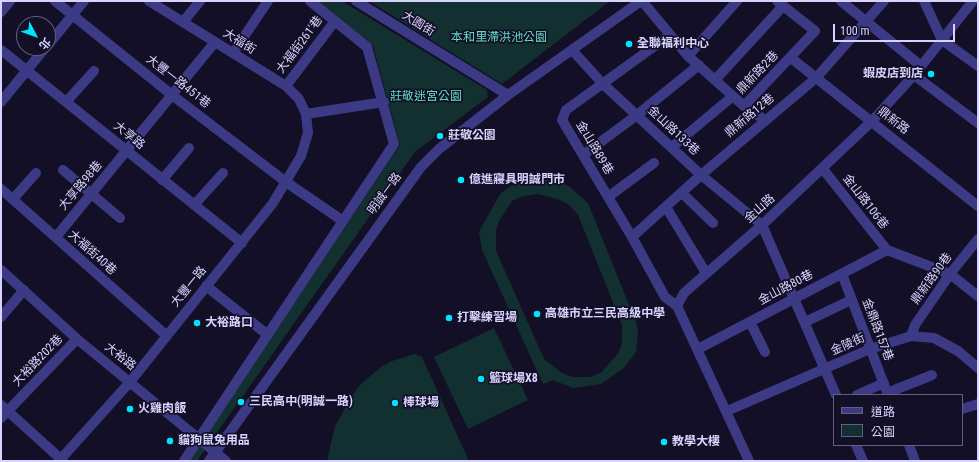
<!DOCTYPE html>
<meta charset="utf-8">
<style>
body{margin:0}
#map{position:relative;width:979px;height:462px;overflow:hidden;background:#130f26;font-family:"Roboto Condensed","Noto Sans TC",sans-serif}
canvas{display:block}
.frame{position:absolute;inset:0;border:2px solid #d9d4ff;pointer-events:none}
.legend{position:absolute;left:833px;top:394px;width:130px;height:52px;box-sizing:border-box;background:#130f26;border:1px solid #625e7d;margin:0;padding:5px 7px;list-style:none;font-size:12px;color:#d9d4ff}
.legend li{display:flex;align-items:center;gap:8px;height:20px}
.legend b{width:20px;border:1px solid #625e7d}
.north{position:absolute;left:16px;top:16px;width:40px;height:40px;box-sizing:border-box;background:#130f26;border:1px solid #625e7d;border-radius:50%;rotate:131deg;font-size:11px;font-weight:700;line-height:16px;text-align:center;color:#d9d4ff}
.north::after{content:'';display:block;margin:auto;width:14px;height:18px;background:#00e5ff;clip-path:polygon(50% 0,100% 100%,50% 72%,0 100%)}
.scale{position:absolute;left:833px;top:24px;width:122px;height:18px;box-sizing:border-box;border:2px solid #d9d4ff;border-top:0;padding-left:5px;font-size:12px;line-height:14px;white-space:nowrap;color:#d9d4ff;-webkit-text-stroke:3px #130f26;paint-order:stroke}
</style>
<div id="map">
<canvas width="979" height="462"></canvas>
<div class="frame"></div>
<ul class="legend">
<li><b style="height:5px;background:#3d3a85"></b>道路</li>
<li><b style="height:11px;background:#12302f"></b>公園</li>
</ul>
<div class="north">北</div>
<div class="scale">100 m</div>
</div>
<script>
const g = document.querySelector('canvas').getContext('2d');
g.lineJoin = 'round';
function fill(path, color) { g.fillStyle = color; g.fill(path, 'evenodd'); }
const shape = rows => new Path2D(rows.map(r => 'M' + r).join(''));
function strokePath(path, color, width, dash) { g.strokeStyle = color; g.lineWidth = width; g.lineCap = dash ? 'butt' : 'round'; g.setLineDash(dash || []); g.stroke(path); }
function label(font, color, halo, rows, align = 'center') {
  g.font = font + ' "Roboto Condensed","Noto Sans TC",sans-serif'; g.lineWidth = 3.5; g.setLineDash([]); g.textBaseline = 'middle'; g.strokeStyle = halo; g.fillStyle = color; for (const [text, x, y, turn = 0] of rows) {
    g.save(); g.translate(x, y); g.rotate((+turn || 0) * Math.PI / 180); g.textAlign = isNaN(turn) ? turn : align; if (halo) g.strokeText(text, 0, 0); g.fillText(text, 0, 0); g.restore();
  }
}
fill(shape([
 [315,1,342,1,487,90,488,97,415,152,197,461,189,461,400,145,373,46],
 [369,1,610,1,502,84],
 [530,178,556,180,570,187,588,203,636,322,638,332,636,352,624,368,601,384,573,388,553,380,543,384,482,250,479,232,500,194,515,183],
 [538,194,558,199,569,205,578,215,622,325,622,344,618,353,602,372,591,377,572,377,562,373,544,359,496,251,496,231,499,221,512,201,524,196],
 [494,328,528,400,468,429,434,357],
 [415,354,422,357,469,461,327,461,335,426,352,396,360,385,381,367,392,361]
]), '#12302f');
strokePath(shape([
 [55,1,172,95,286,182,343,221],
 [356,1,508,95],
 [642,1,688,56,744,106,765,120],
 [841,1,921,66],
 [924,1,942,40,978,66],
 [1,12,10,1],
 [183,22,200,1],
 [670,35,566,110,562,120,632,237,665,297,677,306],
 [48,45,84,1],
 [1,50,242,243],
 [572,50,603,84,701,175,762,225,836,395],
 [233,53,268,1],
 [688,56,737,1],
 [791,58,978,206],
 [914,75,978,123],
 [715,80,783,6],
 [286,86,335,21],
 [1,102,45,48],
 [66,102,94,71],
 [744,106,815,31,777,1],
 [306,114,384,102],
 [672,147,733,96],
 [583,155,637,115,699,65],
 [823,169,887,250],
 [63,170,120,218],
 [162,180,189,148],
 [1,189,167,336],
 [682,193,713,223],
 [608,197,654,163],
 [13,199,36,173],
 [194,205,223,173],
 [666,207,706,273],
 [56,237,215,42],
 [632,237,701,175,816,78,884,1],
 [887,250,950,274,978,296],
 [1,270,77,339,226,461],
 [842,274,888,395],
 [206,286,268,335],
 [1,317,24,290],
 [750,322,765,352],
 [805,322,851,300],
 [911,336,915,325,950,274,978,239],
 [698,349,887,250],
 [887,393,932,375],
 [857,395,884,383],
 [1,405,63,461],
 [962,409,978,404],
 [727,411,870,349,911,336,934,338,958,351,978,368],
 [1,418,77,339],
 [856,445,863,461],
 [909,445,915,461],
 [59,461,130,382,273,203,301,156,308,133,306,114,299,99,286,86,149,1],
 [184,461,394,144,367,47,310,1],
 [209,461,421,167,439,149,508,95,641,1],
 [749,461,677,306,684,293,762,225,872,121,914,75,973,1]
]), '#3d3a85', 10);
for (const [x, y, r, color] of [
 [629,44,4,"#00e5ff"],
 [931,74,4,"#00e5ff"],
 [440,136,4,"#00e5ff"],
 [461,180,4,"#00e5ff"],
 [537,314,4,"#00e5ff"],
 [449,318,4,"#00e5ff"],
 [197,323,4,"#00e5ff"],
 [481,379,4,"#00e5ff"],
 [241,402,4,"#00e5ff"],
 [395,403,4,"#00e5ff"],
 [130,409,4,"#00e5ff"],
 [170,441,4,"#00e5ff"],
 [664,442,4,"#00e5ff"]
]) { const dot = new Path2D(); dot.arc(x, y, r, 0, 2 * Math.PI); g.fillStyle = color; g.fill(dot); strokePath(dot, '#130f26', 1.5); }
label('12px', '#d9d4ff', '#130f26', [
 ["大園街",418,24,32],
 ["大福街",239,42,32],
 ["大福街261'巷",300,45,-53],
 ["鼎新路2巷",758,73,-46],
 ["大豐一路451巷",178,82,38],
 ["鼎新路12巷",750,116,-40],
 ["鼎新路",893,121,38],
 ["金山路133巷",673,131,43],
 ["大享路",129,136,39],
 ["金山路89巷",594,148,59],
 ["大享路98巷",81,186,-50],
 ["明誠一路",385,194,-54],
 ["金山路106巷",865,202,52],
 ["金山路",760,209,-42],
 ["大福街40巷",92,253,42],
 ["鼎新路90巷",932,279,-54],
 ["大豐一路",189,287,-51],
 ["金山路80巷",786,288,-28],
 ["金鼎路157巷",877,330,69],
 ["金陵街",848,345,-24],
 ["大裕路",120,357,39],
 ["大裕路202巷",38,361,-46]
]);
label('12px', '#5fe0c0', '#130f26', [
 ["本和里滯洪池公園",499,38],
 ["莊敬迷宮公園",426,97]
]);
label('bold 12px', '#d9d4ff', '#130f26', [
 ["全聯福利中心",637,44],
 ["蝦皮店到店",923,74,"right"],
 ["莊敬公園",448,136],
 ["億進寢具明誠門市",469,180],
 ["高雄市立三民高級中學",545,314],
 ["打擊練習場",457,318],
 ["大裕路口",205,323],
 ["籃球場X8",489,379],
 ["三民高中(明誠一路)",249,402],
 ["棒球場",403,403],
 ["火雞肉飯",138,409],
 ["貓狗鼠兔用品",178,441],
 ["教學大樓",672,442]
], 'left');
</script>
